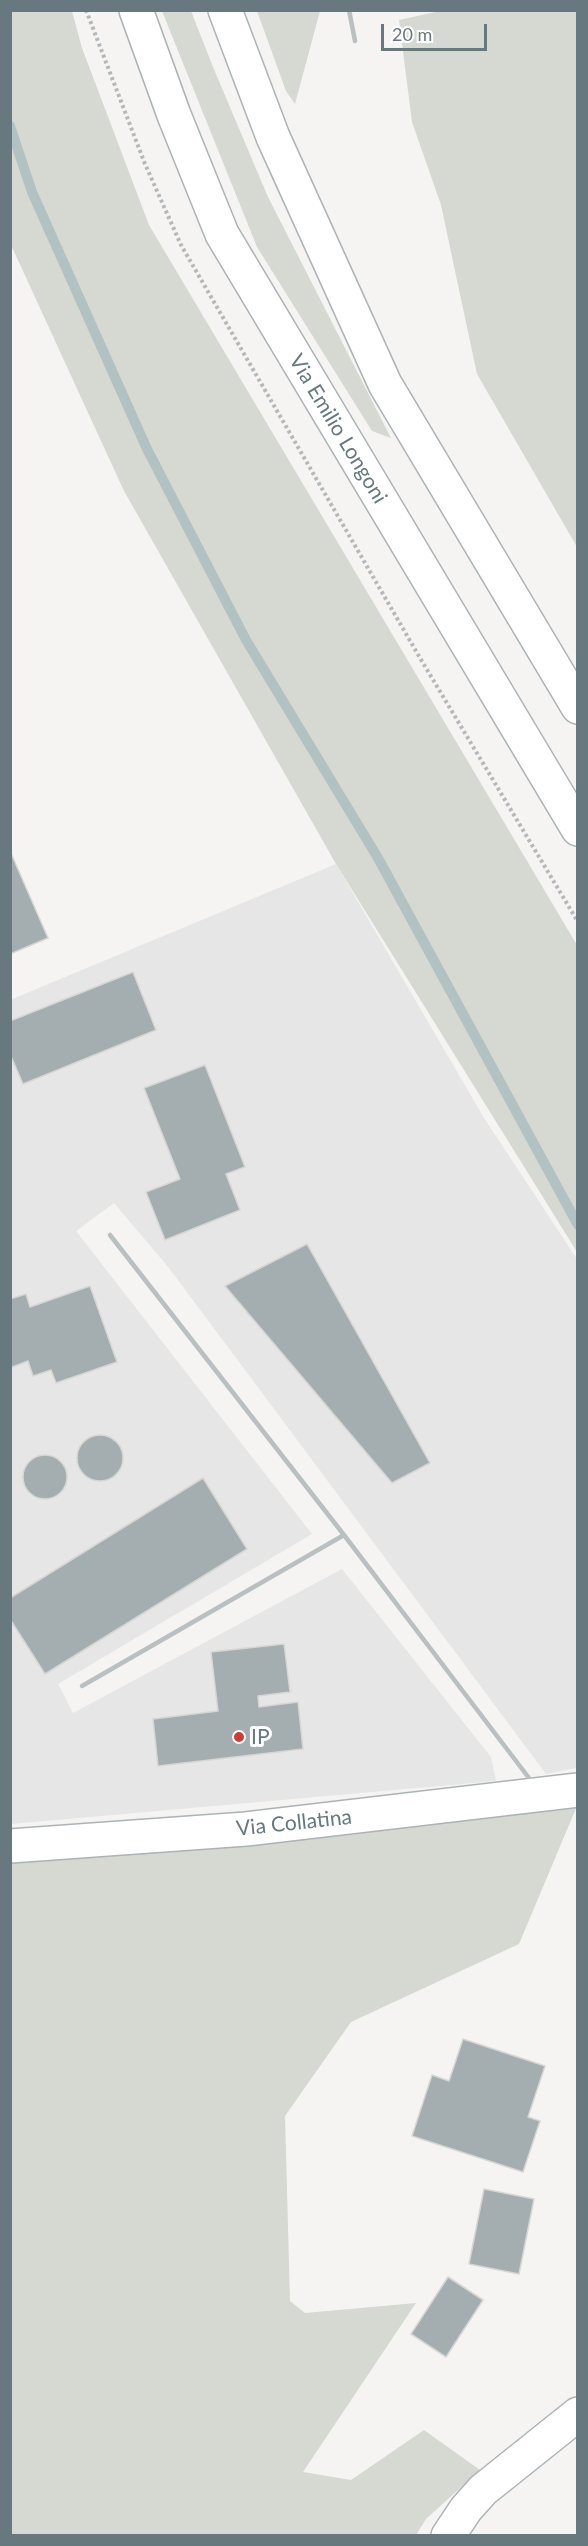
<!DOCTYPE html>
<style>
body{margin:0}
#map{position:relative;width:588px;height:2546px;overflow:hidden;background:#f5f4f2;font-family:Lato,sans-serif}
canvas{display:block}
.frame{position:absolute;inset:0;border:12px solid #67797f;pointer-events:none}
.scale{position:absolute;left:381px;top:24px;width:106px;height:27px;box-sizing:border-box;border:3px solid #67797f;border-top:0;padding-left:8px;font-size:18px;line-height:21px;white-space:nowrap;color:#67797f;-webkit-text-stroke:4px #fff;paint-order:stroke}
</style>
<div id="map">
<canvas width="588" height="2546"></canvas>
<div class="frame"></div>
<div class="scale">20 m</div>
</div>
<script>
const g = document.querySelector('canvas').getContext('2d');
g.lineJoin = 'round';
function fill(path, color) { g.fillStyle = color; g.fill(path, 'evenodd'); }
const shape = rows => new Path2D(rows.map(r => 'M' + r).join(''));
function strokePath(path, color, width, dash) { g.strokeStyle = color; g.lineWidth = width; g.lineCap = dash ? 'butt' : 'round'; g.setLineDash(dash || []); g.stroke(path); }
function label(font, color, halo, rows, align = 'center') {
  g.font = font + ' Lato,sans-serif'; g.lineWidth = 6; g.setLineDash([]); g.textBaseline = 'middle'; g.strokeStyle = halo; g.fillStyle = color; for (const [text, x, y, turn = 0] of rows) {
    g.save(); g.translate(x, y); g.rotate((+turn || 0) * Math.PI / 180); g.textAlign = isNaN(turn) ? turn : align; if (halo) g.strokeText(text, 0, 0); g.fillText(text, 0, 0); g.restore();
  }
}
fill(shape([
 [336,864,484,1118,577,1259,577,1768,546,1774,169,1268,114,1203,76,1231,312,1534,58,1684,73,1713,342,1569,491,1757,496,1781,11,1824,10,1000]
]), '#e5e6e5');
fill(shape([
 [10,11,72,11,82,48,149,225,577,945,577,1252,336,864,124,491,11,245],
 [162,11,191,11,213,67,268,197,391,438,372,431,257,247],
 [257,11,320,11,295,104,286,91],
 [440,11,577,11,577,547,477,374,441,205,412,122,399,20],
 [577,1806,519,1944,351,2022,285,2116,290,2301,305,2313,416,2303,303,2472,351,2480,424,2430,480,2470,426,2519,416,2535,11,2536,11,1861]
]), '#d5d9d1');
strokePath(shape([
 [10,126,32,192,147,449,246,640,378,858,578,1225]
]), '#b2c1c2', 10);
const building = shape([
 [10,851,48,938,10,954,10,851],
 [133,972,156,1030,23,1084,10,1054,10,1021,133,972],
 [205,1065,245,1167,226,1174,240,1210,165,1240,146,1192,180,1179,144,1088,205,1065],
 [307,1244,430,1463,392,1483,225,1286,307,1244],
 [90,1286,117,1362,56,1383,51,1370,33,1376,28,1361,10,1368,10,1299,26,1294,30,1307,90,1286],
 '77 1458a23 23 0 1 1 46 0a23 23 0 1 1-46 0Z',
 '23 1477a22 22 0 1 1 44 0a22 22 0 1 1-44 0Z',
 [203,1478,247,1549,45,1674,10,1619,10,1598,203,1478],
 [284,1644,290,1692,258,1696,259,1707,298,1702,303,1749,158,1766,153,1719,218,1711,211,1652,284,1644],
 [463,2039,545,2066,528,2117,540,2121,523,2172,412,2136,432,2075,449,2081,463,2039],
 [484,2189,534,2199,519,2274,469,2264,484,2189],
 [448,2277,483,2300,446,2357,411,2334,448,2277]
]);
fill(building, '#a4adb0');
strokePath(building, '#d6d6d4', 1.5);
const secondary = shape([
 [136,10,174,115,222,234,578,829],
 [225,10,273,137,385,384,578,707],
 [10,1846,246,1829,578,1790],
 [448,2536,466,2509,483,2490,578,2414]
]);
strokePath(secondary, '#acb3b6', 36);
strokePath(shape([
 [86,10,145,164,181,245,420,658,578,922]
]), '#b4b8ba', 4, [3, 3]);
strokePath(shape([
 [349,10,355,41],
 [110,1235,344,1535,532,1782],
 [82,1686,344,1535]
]), '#babfc1', 4.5);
strokePath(secondary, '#fff', 33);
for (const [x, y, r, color] of [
 [239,1737,6,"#ce3c38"]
]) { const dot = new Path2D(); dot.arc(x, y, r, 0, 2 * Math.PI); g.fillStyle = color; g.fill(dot); strokePath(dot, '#fff', 2); }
label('21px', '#67797f', '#fff', [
 ["Via Emilio Longoni",338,429,59],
 ["Via Collatina",294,1823,-6]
]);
label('21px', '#67797f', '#fff', [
 ["IP",251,1737]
], 'left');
</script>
